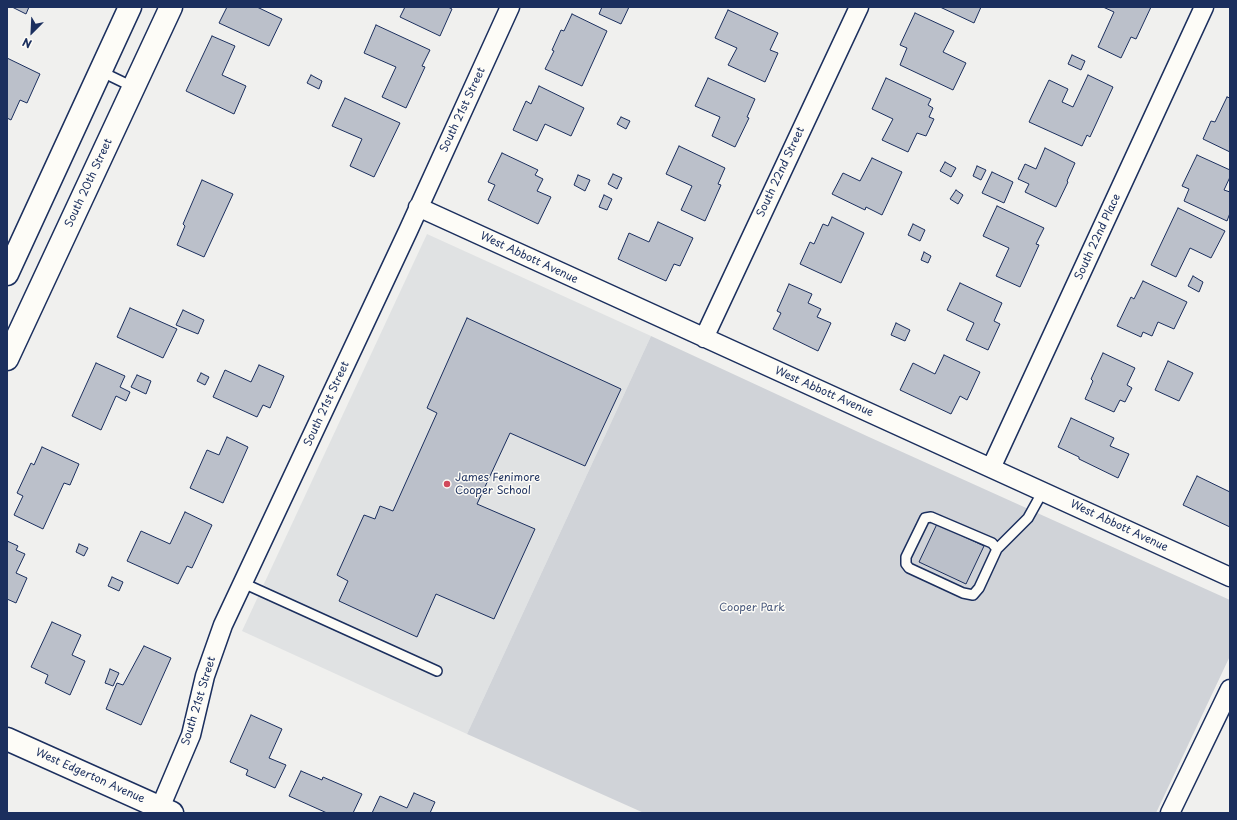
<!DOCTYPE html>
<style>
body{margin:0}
#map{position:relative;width:1237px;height:820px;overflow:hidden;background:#f0f0ee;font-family:"Playpen Sans",sans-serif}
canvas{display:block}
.frame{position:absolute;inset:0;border:8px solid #1b2f5e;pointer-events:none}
.north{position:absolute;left:12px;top:12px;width:40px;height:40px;-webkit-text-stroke:3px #fdfcf7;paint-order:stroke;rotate:204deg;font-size:11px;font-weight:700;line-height:16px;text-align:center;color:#1b2f5e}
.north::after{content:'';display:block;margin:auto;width:14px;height:18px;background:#1b2f5e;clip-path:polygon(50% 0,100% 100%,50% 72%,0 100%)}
</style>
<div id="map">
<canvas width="1237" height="820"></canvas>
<div class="frame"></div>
<div class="north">N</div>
</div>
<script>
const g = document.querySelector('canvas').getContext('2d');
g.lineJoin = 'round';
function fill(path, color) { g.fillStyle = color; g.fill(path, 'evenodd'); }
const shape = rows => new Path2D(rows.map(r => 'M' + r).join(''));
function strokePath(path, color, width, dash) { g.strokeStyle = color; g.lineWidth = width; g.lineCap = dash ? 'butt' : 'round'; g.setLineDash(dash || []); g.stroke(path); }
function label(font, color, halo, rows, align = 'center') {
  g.font = font + ' "Playpen Sans",sans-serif'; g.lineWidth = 3; g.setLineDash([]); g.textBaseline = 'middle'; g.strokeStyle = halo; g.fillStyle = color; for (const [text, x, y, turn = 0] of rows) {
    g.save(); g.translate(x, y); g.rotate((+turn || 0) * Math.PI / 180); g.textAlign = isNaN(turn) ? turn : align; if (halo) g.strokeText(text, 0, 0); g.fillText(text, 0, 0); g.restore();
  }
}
fill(shape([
 [427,234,651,336,467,734,242,631]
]), '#e0e2e3');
fill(shape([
 [651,336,869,437,1230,600,1230,656,1156,813,644,813,467,734]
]), '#d0d3d8');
const building = shape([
 [12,7,29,7,26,14,12,7],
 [227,7,257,7,282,19,269,46,219,23,227,7],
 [405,7,448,7,452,9,440,36,400,17,405,7],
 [602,7,629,7,621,24,599,14,602,7],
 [940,7,981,7,974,23,940,7],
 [1103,7,1151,7,1136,39,1131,37,1121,58,1098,47,1114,12,1103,7],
 [728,10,778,33,770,50,778,53,765,82,728,65,737,48,715,38,728,10],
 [915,13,954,31,943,52,966,63,953,90,900,65,907,48,900,45,915,13],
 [572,14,607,31,582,86,545,69,554,51,552,50,561,30,564,31,572,14],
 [376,25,430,50,422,66,425,67,406,108,382,97,396,67,364,53,376,25],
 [212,36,235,46,222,75,246,86,234,114,186,91,212,36],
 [1072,55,1085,61,1081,70,1068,64,1072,55],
 [7,58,40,74,27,103,20,100,11,120,7,118,7,58],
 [311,75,322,81,319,89,307,83,311,75],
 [1088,75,1113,87,1090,137,1087,135,1082,146,1029,122,1049,80,1068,89,1062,102,1073,107,1088,75],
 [708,78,755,99,747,117,749,118,735,147,712,136,720,117,695,106,708,78],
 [886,78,931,99,928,105,933,108,929,117,934,119,926,136,917,133,908,152,882,140,893,119,872,109,886,78],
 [539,86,584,108,571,136,545,124,537,141,513,130,526,101,531,104,539,86],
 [1227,97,1230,98,1230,152,1203,139,1211,121,1215,122,1227,97],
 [345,98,400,123,374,177,350,166,362,139,332,126,345,98],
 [621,117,630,121,626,129,617,124,621,117],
 [679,146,725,168,718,184,721,185,705,221,681,210,692,186,666,174,679,146],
 [1045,148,1075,163,1067,181,1068,182,1056,207,1025,192,1029,184,1018,179,1025,164,1036,169,1045,148],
 [502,153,538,170,535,175,543,179,537,191,551,197,538,224,488,200,495,185,488,182,502,153],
 [1197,155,1230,170,1230,177,1224,190,1230,192,1230,213,1227,221,1184,201,1189,189,1182,186,1197,155],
 [872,158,902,172,882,215,866,207,865,210,832,194,843,173,860,181,872,158],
 [945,162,956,168,951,177,940,171,945,162],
 [977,166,986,170,981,180,973,176,977,166],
 [992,172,1013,182,1004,203,982,193,992,172],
 [613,174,622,178,617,189,608,184,613,174],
 [578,175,590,180,585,191,574,185,578,175],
 [202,180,233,194,204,257,177,245,185,226,183,224,202,180],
 [956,190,963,195,958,204,950,199,956,190],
 [604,195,612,199,607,210,599,207,604,195],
 [997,206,1044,228,1036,244,1039,245,1020,287,996,276,1009,248,983,236,997,206],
 [1178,208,1225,231,1211,258,1190,248,1176,277,1151,265,1178,208],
 [832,217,864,233,841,283,800,264,810,242,814,244,823,224,828,226,832,217],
 [658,222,693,238,680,266,674,264,666,281,618,259,629,233,649,242,658,222],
 [913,224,925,230,920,241,908,235,913,224],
 [924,252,931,256,928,263,921,260,924,252],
 [1193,276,1203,282,1199,292,1188,286,1193,276],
 [1143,281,1187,302,1174,329,1158,322,1152,336,1143,332,1141,337,1117,326,1131,297,1134,299,1143,281],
 [960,283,1002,303,994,321,1000,324,988,350,966,340,974,323,947,310,960,283],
 [789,284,812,294,808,303,821,309,817,317,831,323,818,351,773,329,781,313,777,311,789,284],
 [130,308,177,329,163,358,117,337,130,308],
 [183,310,204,320,198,334,176,325,183,310],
 [467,318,621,389,585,466,510,433,477,504,535,529,494,619,436,594,417,637,339,601,348,581,337,575,364,515,375,519,380,506,393,511,437,413,427,408,467,318],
 [896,323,910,330,905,341,891,335,896,323],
 [1103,353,1135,368,1127,385,1132,388,1125,402,1120,400,1114,412,1085,399,1093,381,1091,379,1103,353],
 [944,355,980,372,967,400,960,396,951,414,900,390,913,363,935,374,944,355],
 [1168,361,1193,373,1179,401,1155,390,1168,361],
 [96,363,125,376,120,387,130,392,126,401,116,396,101,430,72,416,96,363],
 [259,365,284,376,270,408,263,405,257,417,213,397,225,370,251,382,259,365],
 [201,373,209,377,205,385,197,381,201,373],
 [137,375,151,381,146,394,131,387,137,375],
 [1071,418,1114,438,1110,446,1129,454,1118,478,1079,459,1079,457,1058,447,1071,418],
 [227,437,248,447,223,503,190,488,207,450,219,455,227,437],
 [42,447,79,464,70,485,64,483,43,529,14,515,23,496,17,493,31,463,34,465,42,447],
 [1197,476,1230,492,1230,527,1183,505,1197,476],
 [185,512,212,525,192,568,187,566,178,584,127,561,141,531,170,544,185,512],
 [937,524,984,546,966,584,919,562,937,524],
 [7,541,18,546,16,550,25,554,16,573,27,578,16,603,7,599,7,541],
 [79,544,88,548,84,556,76,552,79,544],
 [112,577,123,582,119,591,108,586,112,577],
 [52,622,81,635,72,655,85,661,70,695,45,683,48,675,31,667,52,622],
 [144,646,171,658,141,725,106,709,117,683,123,685,144,646],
 [110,669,119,673,113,686,105,683,110,669],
 [251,715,282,729,269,758,286,765,275,788,246,775,248,770,230,762,251,715],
 [301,771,322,780,323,777,362,794,353,813,327,813,289,796,301,771],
 [414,793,435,802,430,813,372,813,380,796,407,808,414,793]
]);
fill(building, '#bbc0ca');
strokePath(building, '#1b2f5e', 1);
const service = shape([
 [100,71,133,87],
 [997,549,992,543,931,517,925,518,906,557,906,564,909,568,963,593,973,595,979,588,997,549,1028,518,1043,491],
 [243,583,437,671]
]);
const minor = shape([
 [418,207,1230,577],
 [704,338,859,7],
 [991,468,1204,7],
 [160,808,191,735,205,676,223,625,408,231,510,7],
 [1170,813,1230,689]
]);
const tertiary = shape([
 [7,274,130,7],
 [7,359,171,7],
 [7,739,172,813]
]);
strokePath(service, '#1b2f5e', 12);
strokePath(minor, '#1b2f5e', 21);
strokePath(tertiary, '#1b2f5e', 25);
strokePath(service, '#fdfcf7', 9);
strokePath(minor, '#fdfcf7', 18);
strokePath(tertiary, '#fdfcf7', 22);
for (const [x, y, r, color] of [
 [447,484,4,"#d1495b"]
]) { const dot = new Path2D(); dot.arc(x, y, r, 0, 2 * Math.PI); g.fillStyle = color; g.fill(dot); strokePath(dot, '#fdfcf7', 1.5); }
label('11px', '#1b2f5e', '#fdfcf7', [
 ["South 21st Street",463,110,-65],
 ["South 22nd Street",781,172,-65],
 ["South 20th Street",89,183,-65],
 ["South 22nd Place",1098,237,-65],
 ["West Abbott Avenue",529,258,25],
 ["West Abbott Avenue",824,392,24],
 ["South 21st Street",327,404,-65],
 ["West Abbott Avenue",1119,526,25],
 ["South 21st Street",199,701,-73],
 ["West Edgerton Avenue",90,776,24]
]);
label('11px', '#1b2f5e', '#fdfcf7', [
 ["James Fenimore",455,478],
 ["Cooper School",455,491]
], 'left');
label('11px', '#48587c', '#fdfcf7', [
 ["Cooper Park",752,608]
]);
</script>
